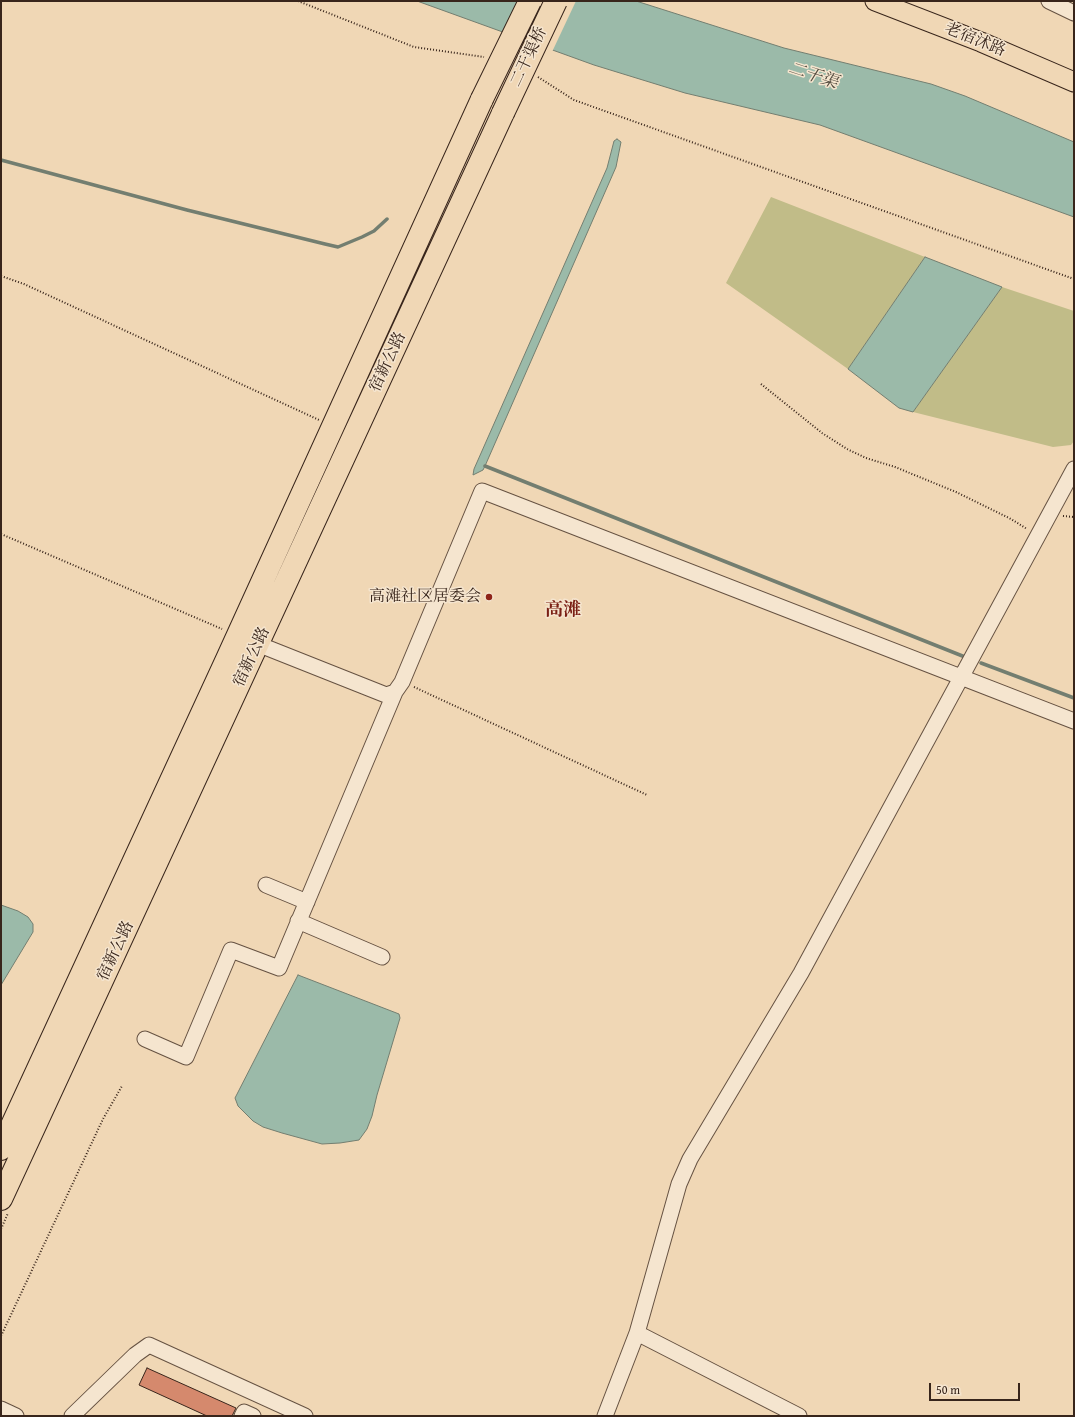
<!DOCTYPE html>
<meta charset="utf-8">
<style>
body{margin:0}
#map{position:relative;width:1075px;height:1417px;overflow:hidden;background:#f0d7b5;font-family:"Gentium Book Plus",serif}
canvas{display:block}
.frame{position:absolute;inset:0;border:2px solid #38251b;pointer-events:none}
.scale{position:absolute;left:929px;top:1383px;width:91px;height:18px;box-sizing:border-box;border:2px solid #38251b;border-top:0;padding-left:5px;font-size:12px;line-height:14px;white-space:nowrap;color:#38251b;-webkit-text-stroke:3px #f5e5cf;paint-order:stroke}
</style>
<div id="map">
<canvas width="1075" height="1417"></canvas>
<div class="frame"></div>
<div class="scale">50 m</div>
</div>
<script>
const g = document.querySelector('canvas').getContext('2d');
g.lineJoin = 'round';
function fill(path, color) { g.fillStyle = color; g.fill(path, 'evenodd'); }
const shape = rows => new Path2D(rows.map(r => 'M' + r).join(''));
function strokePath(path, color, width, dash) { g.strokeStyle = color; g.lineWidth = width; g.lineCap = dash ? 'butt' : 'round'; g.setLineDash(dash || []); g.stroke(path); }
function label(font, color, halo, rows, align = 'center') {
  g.font = font + ' "Gentium Book Plus","Noto Serif SC",serif'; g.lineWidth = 3; g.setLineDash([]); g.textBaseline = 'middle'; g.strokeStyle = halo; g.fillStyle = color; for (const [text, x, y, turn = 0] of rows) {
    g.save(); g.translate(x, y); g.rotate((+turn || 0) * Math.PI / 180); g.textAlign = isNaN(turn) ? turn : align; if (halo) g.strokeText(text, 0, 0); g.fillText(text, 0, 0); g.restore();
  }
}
fill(shape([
 [771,197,925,257,848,369,726,283],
 [1002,287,1074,311,1074,441,1071,445,1053,447,913,412]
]), '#c1bc88');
const water = shape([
 [417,1,636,1,784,48,931,84,965,96,1074,142,1074,217,820,125,685,93,594,65,417,1],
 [617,139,621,142,616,167,485,466,483,470,473,475,474,469,607,168,614,141,617,139],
 [925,257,1002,287,913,412,899,408,848,369,925,257],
 [1,905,18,911,28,917,33,924,33,932,1,985,1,905],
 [298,975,399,1014,400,1018,377,1095,372,1116,367,1129,359,1140,340,1143,322,1144,282,1133,263,1127,253,1121,238,1106,235,1098,298,975]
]);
fill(water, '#9bbaa9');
strokePath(water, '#737e70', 1);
fill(shape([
 [524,1,576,1,552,52,508,36]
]), '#f0d7b5');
strokePath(shape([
 [1,160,187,210,325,244,338,247,362,237,374,231,387,219],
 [485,466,965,657],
 [981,663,1074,698]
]), '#737e70', 3.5);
const building = shape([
 [147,1368,236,1408,232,1416,207,1416,139,1385,147,1368]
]);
fill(building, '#d5896d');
strokePath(building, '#38251b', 1);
const minor = shape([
 [1049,1,1074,13],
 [250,641,386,695,395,692,402,682,482,491,1074,721],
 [266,885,307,902],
 [298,921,382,957],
 [145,1039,186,1057,231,950,279,968,395,692],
 [637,1333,799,1416],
 [1,1409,16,1416],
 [72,1416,135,1355,149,1345,305,1416],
 [242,1416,244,1412,253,1416],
 [605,1416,637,1333,679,1184,690,1159,801,973,1074,469]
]);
const major = shape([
 [875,1,981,42,1074,82]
]);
const highway = shape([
 [1,1149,227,659,482,99],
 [1,1199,503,113]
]);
strokePath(minor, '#665242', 17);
strokePath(major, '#38251b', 21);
strokePath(highway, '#38251b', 24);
strokePath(shape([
 [298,1,414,47,484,57],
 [538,77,574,100,1074,279],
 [1,276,24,284,319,420],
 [761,384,822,433,847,449,866,458,895,467,956,492,1011,519,1027,529],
 [1063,516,1074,517],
 [1,534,222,629],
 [414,687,647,795],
 [1,1229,8,1213],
 [1,1336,103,1119,122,1086]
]), '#38251b', 2, [1, 2]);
strokePath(minor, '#f5e5cf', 15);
strokePath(major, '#f0d7b5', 19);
strokePath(highway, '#f0d7b5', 22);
const highwayBridge = shape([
 [482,99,530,1],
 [503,113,556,1]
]);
strokePath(highwayBridge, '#38251b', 24, []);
strokePath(highwayBridge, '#f0d7b5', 22);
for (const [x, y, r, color] of [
 [489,597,4,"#8f2418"]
]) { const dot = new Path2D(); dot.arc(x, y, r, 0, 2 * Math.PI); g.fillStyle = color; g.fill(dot); strokePath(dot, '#f5e5cf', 1.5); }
label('16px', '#38251b', '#f5e5cf', [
 ["老宿沭路",975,40,22],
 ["二干渠桥",529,57,-65],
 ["宿新公路",388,362,-65],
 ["宿新公路",252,657,-65],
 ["宿新公路",116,951,-65]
]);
label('16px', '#38251b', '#f5e5cf', [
 ["高滩社区居委会",481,597]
], 'right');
label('italic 17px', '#514a3e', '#f5e5cf', [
 ["二干渠",813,76,18]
]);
label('bold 18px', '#7a1f14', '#f5e5cf', [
 ["高滩",563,610]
]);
</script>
